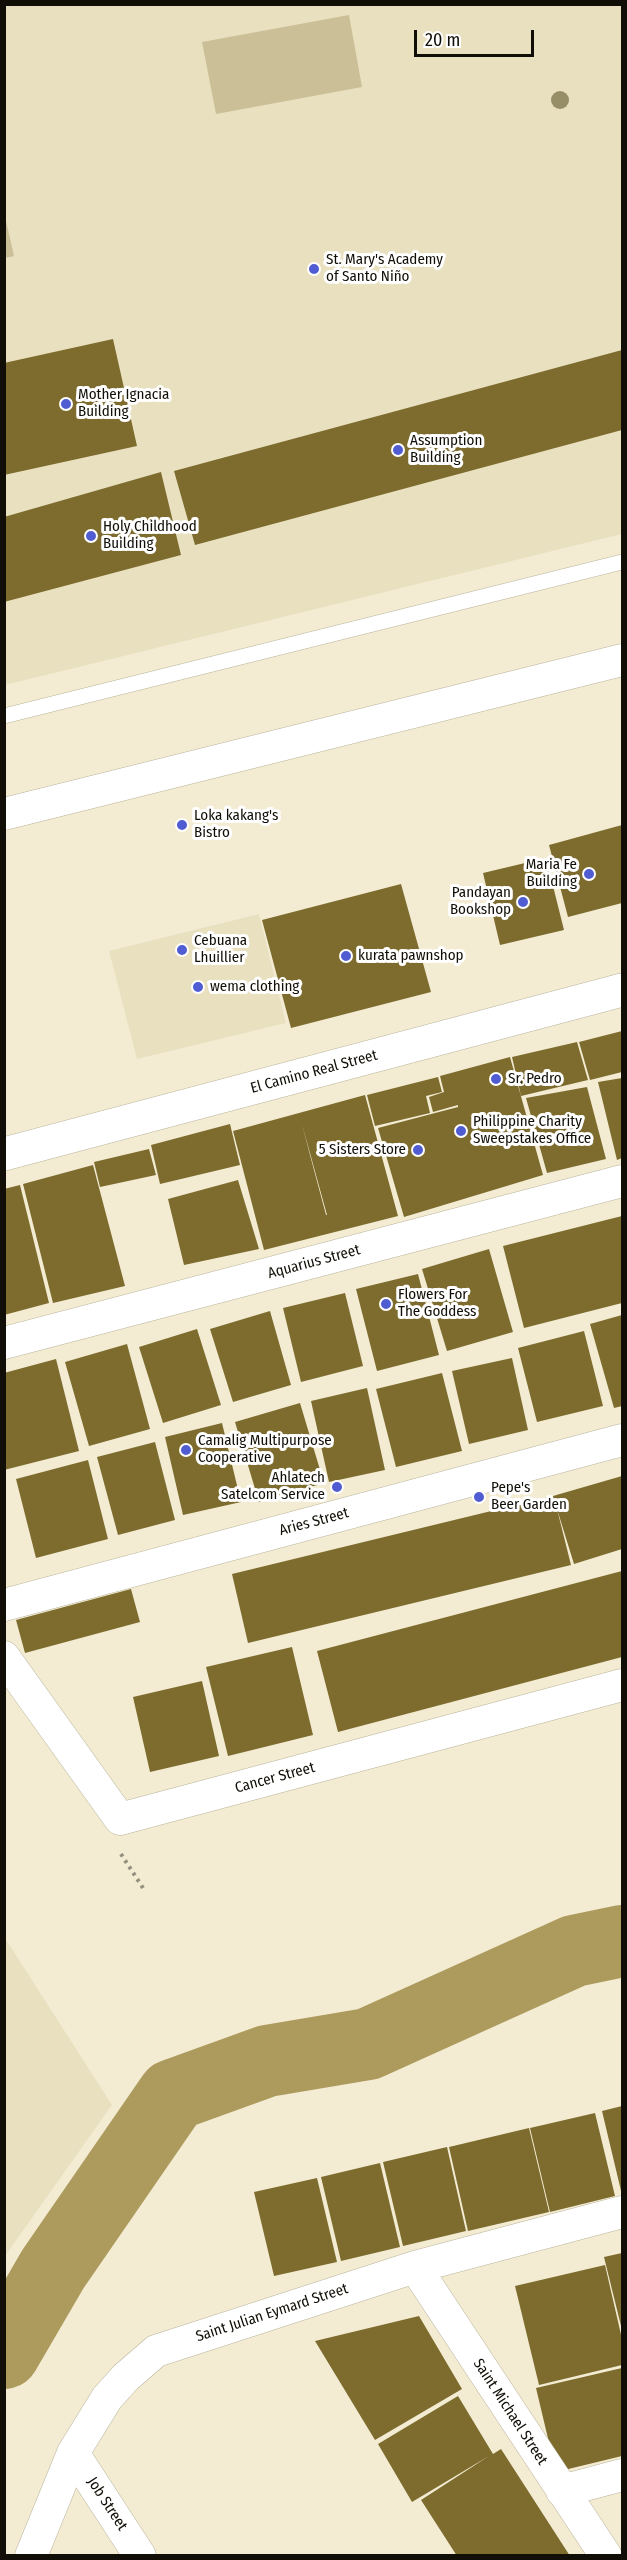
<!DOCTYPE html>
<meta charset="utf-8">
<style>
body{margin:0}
#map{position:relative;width:627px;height:2560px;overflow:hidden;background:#f3ecd3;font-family:"Fira Sans Condensed",sans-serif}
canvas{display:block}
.frame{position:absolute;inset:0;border:6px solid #100e06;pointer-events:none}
.scale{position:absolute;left:414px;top:30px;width:120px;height:27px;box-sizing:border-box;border:3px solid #100e06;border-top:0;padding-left:8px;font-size:18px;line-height:21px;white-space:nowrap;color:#100e06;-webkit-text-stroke:4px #fff;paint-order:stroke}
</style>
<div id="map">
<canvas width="627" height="2560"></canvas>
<div class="frame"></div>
<div class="scale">20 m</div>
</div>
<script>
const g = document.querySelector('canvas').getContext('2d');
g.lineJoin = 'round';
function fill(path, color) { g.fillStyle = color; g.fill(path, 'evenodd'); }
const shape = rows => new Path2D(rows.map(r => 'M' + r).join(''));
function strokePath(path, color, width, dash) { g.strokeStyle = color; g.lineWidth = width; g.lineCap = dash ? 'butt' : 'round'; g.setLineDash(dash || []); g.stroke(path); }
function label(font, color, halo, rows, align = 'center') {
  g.font = font + ' "Fira Sans Condensed",sans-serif'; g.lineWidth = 6; g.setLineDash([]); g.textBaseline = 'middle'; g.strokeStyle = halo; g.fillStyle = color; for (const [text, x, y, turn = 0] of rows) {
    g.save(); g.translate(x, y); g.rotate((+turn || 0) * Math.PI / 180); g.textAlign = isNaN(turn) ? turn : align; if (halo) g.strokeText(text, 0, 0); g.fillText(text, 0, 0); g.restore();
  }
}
fill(shape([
 [4,5,622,5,622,534,5,685],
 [259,914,286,1023,137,1059,109,951],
 [5,1938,112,2105,5,2256]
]), '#e9e0c0');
fill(shape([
 [349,15,362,87,216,114,202,42],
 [4,212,14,256,5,258,4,258]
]), '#cbbf97');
strokePath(shape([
 [4,2353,53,2269,173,2095,267,2061,368,2044,574,1951,622,1941]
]), '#ad9b5d', 72);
fill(shape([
 [113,339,137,446,4,475,4,363],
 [622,350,622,430,195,545,174,471],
 [161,472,181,555,4,602,4,517],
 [622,825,622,903,568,917,549,845],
 [546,858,564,930,500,945,483,873],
 [401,884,431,992,291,1028,262,920],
 [622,1031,622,1072,590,1080,579,1042],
 [577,1042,588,1080,521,1096,512,1057],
 [510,1057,543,1175,404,1217,378,1128,458,1107,458,1105,433,1112,429,1097,444,1092,440,1076],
 [438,1077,442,1092,426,1096,430,1113,375,1126,367,1095],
 [622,1078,622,1158,617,1160,598,1082],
 [587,1087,606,1159,547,1173,526,1098],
 [365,1095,398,1216,264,1250,233,1131],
 [302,1124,327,1215,326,1215,310,1155],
 [230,1124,240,1165,160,1184,151,1145],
 [149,1149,156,1175,100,1187,94,1162],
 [93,1165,125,1286,53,1303,23,1184],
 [238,1180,259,1249,184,1265,168,1199],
 [20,1185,49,1303,4,1315,4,1189],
 [622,1216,622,1303,524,1328,503,1246],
 [489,1249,513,1332,447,1351,422,1269],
 [418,1274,439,1355,377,1371,356,1289],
 [345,1293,363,1366,301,1382,283,1308],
 [270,1311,291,1385,233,1402,210,1329],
 [622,1315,622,1406,614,1408,590,1324],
 [197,1329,221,1405,163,1423,139,1347],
 [584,1331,603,1406,537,1422,518,1348],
 [127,1344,150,1429,89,1446,65,1362],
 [512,1358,528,1430,469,1444,452,1371],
 [56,1359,79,1451,4,1470,4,1373],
 [442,1373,462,1451,396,1467,376,1389],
 [367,1388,385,1470,329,1482,311,1401],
 [300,1403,324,1483,259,1502,235,1422],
 [222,1423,241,1502,183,1515,165,1437],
 [155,1442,175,1520,118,1535,97,1457],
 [88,1460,108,1539,36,1558,16,1479],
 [622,1476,622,1549,574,1564,557,1509,571,1565,248,1643,232,1574,553,1496],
 [622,1571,622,1657,338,1732,317,1651],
 [131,1589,140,1622,25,1653,16,1620],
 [292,1647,313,1735,228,1756,206,1667],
 [202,1681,219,1756,150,1772,133,1697],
 [622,2106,622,2195,602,2111],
 [595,2113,615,2196,550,2212,530,2128],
 [529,2128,549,2212,468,2231,449,2147],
 [447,2147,466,2231,403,2246,383,2162],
 [380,2163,400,2247,341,2261,321,2177],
 [317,2178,337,2262,274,2276,254,2192],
 [622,2253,622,2330,604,2257],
 [605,2265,622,2339,622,2365,539,2385,515,2286],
 [419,2316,462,2389,375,2440,315,2341],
 [622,2368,622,2456,556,2472,536,2388],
 [458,2396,493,2454,501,2449,570,2556,457,2556,421,2500,489,2456,412,2502,378,2444]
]), '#7d6c2e');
const service = shape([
 [4,716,622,562]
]);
const minor = shape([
 [4,814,622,660],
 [4,1343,622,1181],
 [4,1605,622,1440],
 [4,1657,120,1819,622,1685],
 [415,2267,606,2556],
 [73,2453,140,2556],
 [562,2491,622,2475],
 [31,2556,73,2453,107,2398,126,2377,156,2351,415,2267,622,2212]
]);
const tertiary = shape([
 [4,1154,622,990]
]);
strokePath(service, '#bab49c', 16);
strokePath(minor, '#bab49c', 33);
strokePath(tertiary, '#bab49c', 34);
strokePath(shape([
 [121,1854,143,1888]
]), '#94907e', 4, [3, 4.5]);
strokePath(service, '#fff', 15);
strokePath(minor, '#fff', 32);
strokePath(tertiary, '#fff', 33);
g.fillStyle = '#978d66';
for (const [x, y] of [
 [560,100]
]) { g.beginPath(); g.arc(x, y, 9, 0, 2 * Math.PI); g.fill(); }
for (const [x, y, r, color] of [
 [314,269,6,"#505cd2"],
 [66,404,6,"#505cd2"],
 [398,450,6,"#505cd2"],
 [91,536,6,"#505cd2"],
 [182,825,6,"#505cd2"],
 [589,874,6,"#505cd2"],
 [523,902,6,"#505cd2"],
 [182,950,6,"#505cd2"],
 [346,956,6,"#505cd2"],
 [198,987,6,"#505cd2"],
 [496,1079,6,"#505cd2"],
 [461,1131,6,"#505cd2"],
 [418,1150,6,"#505cd2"],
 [386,1304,6,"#505cd2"],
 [186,1450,6,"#505cd2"],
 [337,1487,6,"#505cd2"],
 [479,1497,6,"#505cd2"]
]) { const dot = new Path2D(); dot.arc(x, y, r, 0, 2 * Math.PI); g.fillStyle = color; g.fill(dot); strokePath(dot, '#fff', 2); }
label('15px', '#100e06', '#fff', [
 ["St. Mary's Academy",326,260],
 ["of Santo Niño",326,277],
 ["Mother Ignacia",78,395],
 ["Building",78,412],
 ["Assumption",410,441],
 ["Building",410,458],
 ["Holy Childhood",103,527],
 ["Building",103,544],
 ["Loka kakang's",194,816],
 ["Bistro",194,833],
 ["Maria Fe",577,865,"right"],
 ["Building",577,882,"right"],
 ["Pandayan",511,893,"right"],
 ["Bookshop",511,910,"right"],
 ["Cebuana",194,941],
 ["Lhuillier",194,958],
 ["kurata pawnshop",358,956],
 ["wema clothing",210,987],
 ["Sr. Pedro",508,1079],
 ["Philippine Charity",473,1122],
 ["Sweepstakes Office",473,1139],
 ["5 Sisters Store",406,1150,"right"],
 ["Flowers For",398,1295],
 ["The Goddess",398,1312],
 ["Camalig Multipurpose",198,1441],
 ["Cooperative",198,1458],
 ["Ahlatech",325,1478,"right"],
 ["Satelcom Service",325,1495,"right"],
 ["Pepe's",491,1488],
 ["Beer Garden",491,1505]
], 'left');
label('15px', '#100e06', '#fff', [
 ["El Camino Real Street",314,1072,-15],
 ["Aquarius Street",314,1262,-15],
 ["Aries Street",314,1522,-15],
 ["Cancer Street",275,1778,-15],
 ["Saint Julian Eymard Street",272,2313,-18],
 ["Saint Michael Street",510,2412,57],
 ["Job Street",107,2504,57]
]);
</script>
